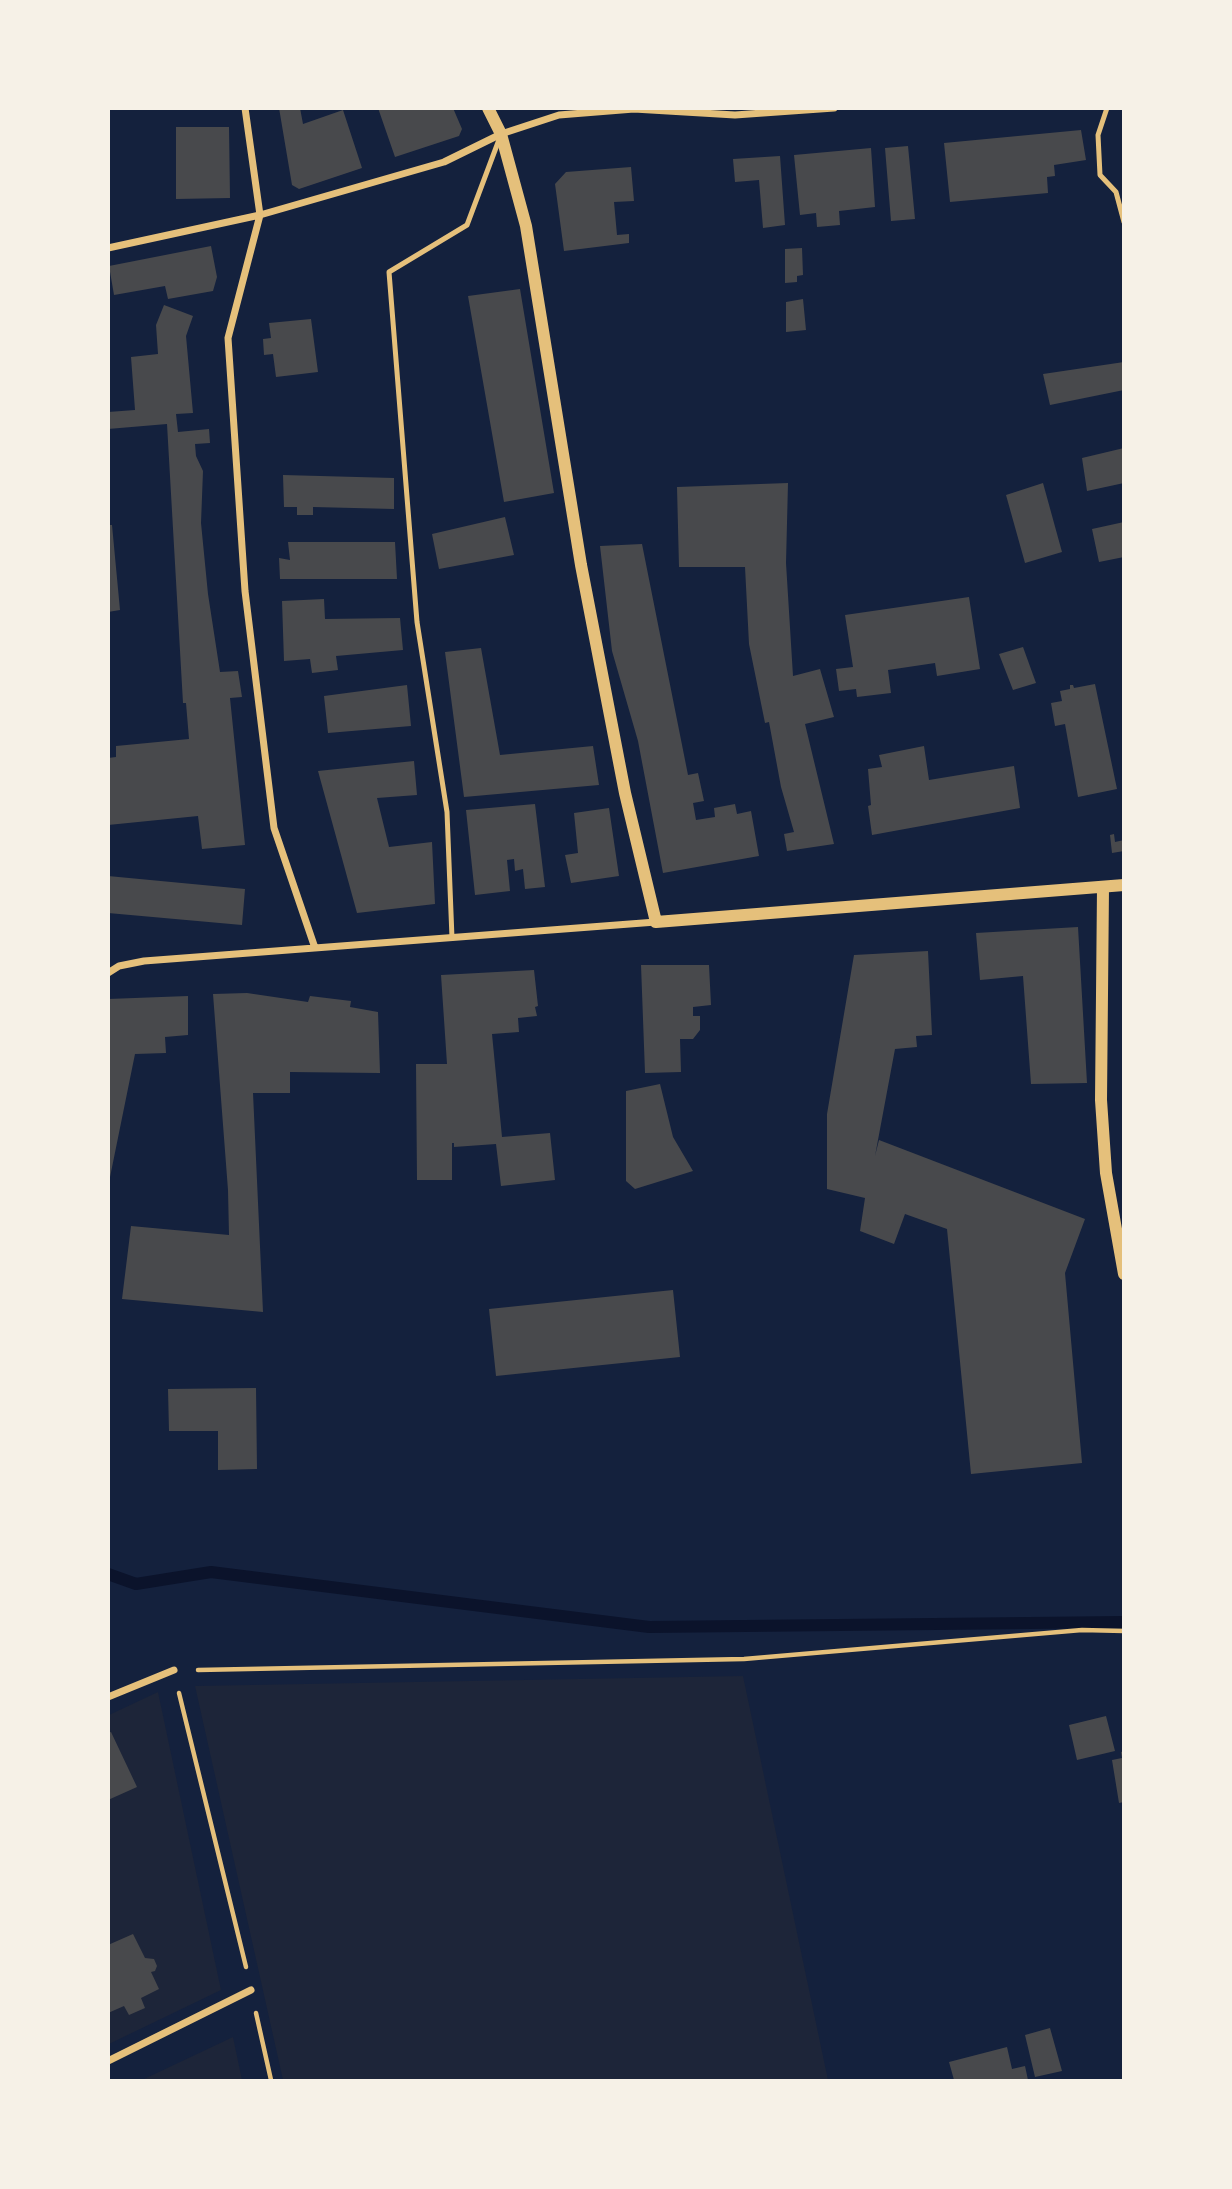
<!DOCTYPE html>
<style>
body{margin:0}
#map{position:relative;width:1232px;height:2189px;overflow:hidden;background:#14213d;font-family:Manrope,sans-serif}
canvas{display:block}
.frame{position:absolute;inset:0;border:110px solid #f6f1e7;pointer-events:none}
</style>
<div id="map">
<canvas width="1232" height="2189"></canvas>
<div class="frame"></div>
</div>
<script>
const g = document.querySelector('canvas').getContext('2d');
g.lineJoin = 'round';
function fill(path, color) { g.fillStyle = color; g.fill(path, 'evenodd'); }
const shape = rows => new Path2D(rows.map(r => 'M' + r).join(''));
function strokePath(path, color, width, dash) { g.strokeStyle = color; g.lineWidth = width; g.lineCap = dash ? 'butt' : 'round'; g.setLineDash(dash || []); g.stroke(path); }
fill(shape([
 [743,1676,828,2080,283,2080,195,1686],
 [158,1692,221,1990,109,2044,109,1715],
 [233,2037,242,2080,142,2080]
]), '#1d2539');
strokePath(shape([
 [108,1574,136,1584,211,1572,649,1627,1124,1622]
]), '#0b132b', 12);
fill(shape([
 [279,108,300,108,303,124,343,110,362,168,299,189,292,185],
 [378,108,453,108,462,129,459,136,395,157],
 [176,127,229,127,230,198,176,199],
 [1081,130,1086,160,1054,165,1055,176,1047,177,1048,193,950,202,944,143],
 [908,146,915,219,891,221,885,148],
 [871,148,875,207,839,211,840,225,817,227,816,213,800,215,794,155],
 [780,156,785,225,763,228,759,180,735,182,733,159],
 [631,167,634,201,614,202,617,235,629,234,629,243,564,251,555,184,566,172],
 [211,246,217,277,213,291,168,299,165,286,114,295,109,266],
 [802,248,803,275,797,276,797,282,785,283,785,249],
 [520,289,554,493,504,502,468,296],
 [803,299,806,330,786,332,786,302],
 [164,305,193,316,186,336,193,413,176,414,178,432,209,429,210,443,195,444,196,456,203,471,201,523,208,594,220,672,238,671,242,697,230,698,245,845,202,849,198,816,108,825,108,758,116,757,116,746,189,739,186,703,183,703,167,424,108,429,108,412,135,410,131,357,158,354,156,325],
 [311,319,318,372,276,377,273,354,264,355,263,339,271,338,269,323],
 [1124,362,1124,390,1050,405,1043,374],
 [1124,448,1124,483,1087,491,1082,458],
 [283,475,394,478,394,509,313,507,313,515,297,515,297,507,284,507],
 [788,483,786,563,793,676,820,669,834,717,805,724,834,844,787,851,784,834,794,832,781,787,769,722,765,723,749,644,745,567,679,567,677,487],
 [1043,483,1062,552,1025,563,1006,495],
 [505,517,514,555,439,569,432,534],
 [1124,522,1124,557,1099,562,1092,529],
 [108,525,112,525,120,610,108,612],
 [288,542,395,542,397,579,280,579,279,558,290,560],
 [642,544,688,775,698,773,704,801,693,803,696,820,715,817,714,808,735,804,737,814,751,811,759,856,663,873,638,741,612,651,600,546],
 [969,597,980,669,937,676,935,663,888,670,891,693,857,697,856,689,839,691,836,669,853,667,845,615],
 [324,599,325,619,400,618,403,650,336,656,338,670,312,673,310,659,284,661,282,601],
 [1023,647,1036,683,1013,690,999,654],
 [481,648,500,755,593,746,599,785,464,797,445,652],
 [1095,684,1117,789,1078,797,1065,724,1055,726,1051,703,1062,701,1060,691,1070,689,1070,685,1073,685,1074,688],
 [407,685,411,726,328,733,324,696],
 [924,746,929,780,1014,766,1020,808,872,835,868,806,871,805,868,769,882,767,879,755],
 [414,761,417,795,377,798,389,847,432,842,435,904,357,913,318,771],
 [535,804,545,887,525,889,523,869,515,871,514,859,507,860,510,891,475,895,466,810],
 [609,808,619,876,571,883,565,855,578,853,574,813],
 [1114,834,1115,842,1124,840,1124,851,1112,853,1110,835],
 [108,876,245,889,242,925,108,913],
 [1078,927,1087,1083,1031,1084,1023,976,980,980,976,933],
 [928,951,932,1035,916,1036,917,1047,895,1049,875,1156,879,1140,1085,1219,1065,1273,1082,1463,971,1474,947,1229,905,1214,894,1244,860,1231,865,1198,827,1189,827,1114,854,955],
 [641,965,709,965,711,1005,693,1007,693,1016,700,1016,700,1030,693,1039,680,1039,681,1072,645,1073],
 [534,970,538,1006,535,1007,537,1016,518,1018,519,1032,492,1034,502,1137,550,1133,555,1180,501,1186,496,1144,454,1147,454,1143,452,1143,452,1180,417,1180,416,1064,447,1064,441,975],
 [247,993,308,1002,310,996,351,1001,350,1007,378,1012,380,1073,290,1072,290,1093,253,1093,263,1312,122,1299,131,1226,229,1235,228,1190,213,994],
 [188,996,188,1035,165,1037,166,1053,135,1054,108,1187,108,999],
 [660,1084,673,1137,693,1171,635,1189,626,1181,626,1091],
 [673,1290,680,1357,496,1376,489,1309],
 [256,1388,257,1469,218,1470,218,1431,169,1431,168,1389],
 [1106,1716,1115,1751,1077,1760,1069,1725],
 [111,1732,137,1787,108,1800,108,1733],
 [1124,1751,1124,1802,1119,1803,1112,1760,1122,1758,1121,1752],
 [133,1934,145,1958,154,1959,157,1966,155,1971,151,1972,159,1989,141,1998,145,2008,129,2015,124,2006,108,2013,108,1945],
 [1050,2028,1062,2071,1035,2077,1025,2035],
 [1007,2047,1012,2069,1025,2066,1028,2080,954,2080,949,2062]
]), '#48494c');
strokePath(shape([
 [198,1670,744,1659,1082,1630,1124,1631],
 [179,1693,246,1967],
 [256,2013,271,2080]
]), '#e5c07b', 4.5);
strokePath(shape([
 [1107,108,1098,135,1100,175,1116,192,1124,222],
 [452,938,447,812,417,622,389,272,467,225,500,137]
]), '#e5c07b', 5);
strokePath(shape([
 [245,108,260,215,228,338,245,591,274,828,315,948],
 [108,248,260,215,444,162,501,134,559,115,634,109,735,115,834,108],
 [108,973,119,966,144,961,656,922],
 [108,1697,174,1670],
 [108,2061,251,1990]
]), '#e5c07b', 7);
strokePath(shape([
 [488,108,501,134,526,226,581,565,625,793,656,922,1124,885],
 [1103,888,1101,1100,1106,1173,1124,1274]
]), '#e5c07b', 12);
</script>
